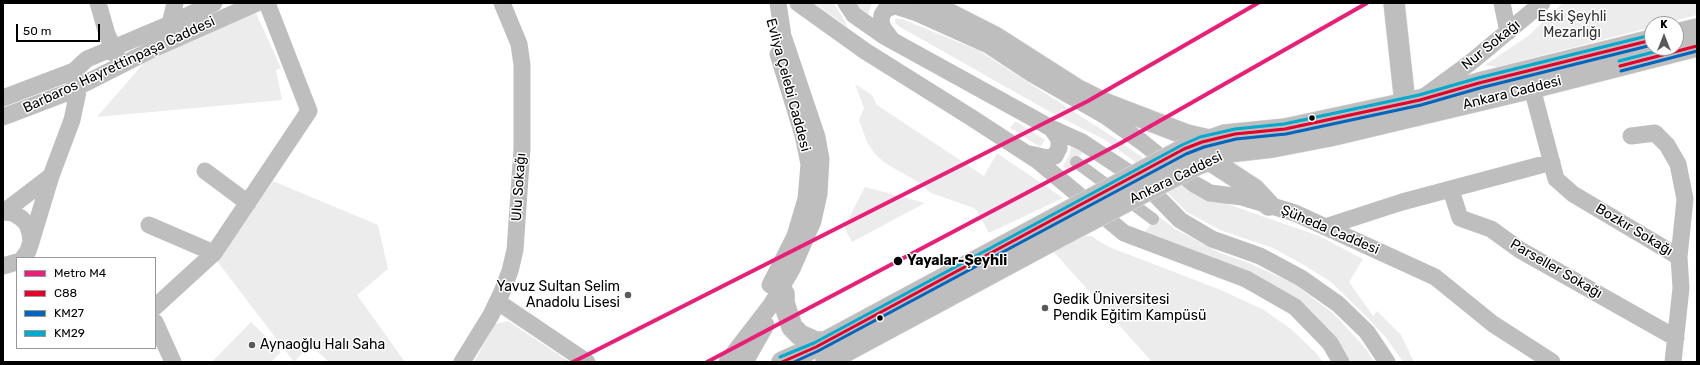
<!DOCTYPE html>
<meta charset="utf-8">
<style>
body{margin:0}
#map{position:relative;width:1700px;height:365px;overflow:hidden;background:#fff;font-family:Rubik,sans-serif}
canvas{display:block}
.frame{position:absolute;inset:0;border:4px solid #000;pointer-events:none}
.legend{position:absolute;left:16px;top:257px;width:140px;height:92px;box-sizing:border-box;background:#fff;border:1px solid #999;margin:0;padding:5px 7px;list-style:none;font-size:12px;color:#000}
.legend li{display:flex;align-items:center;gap:8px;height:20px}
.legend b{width:20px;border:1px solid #999}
.north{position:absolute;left:1644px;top:16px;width:40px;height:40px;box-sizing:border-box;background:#fff;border:1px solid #999;border-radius:50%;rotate:0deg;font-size:11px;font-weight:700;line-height:16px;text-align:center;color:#000}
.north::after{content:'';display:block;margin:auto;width:14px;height:18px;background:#595959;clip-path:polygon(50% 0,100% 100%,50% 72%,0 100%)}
.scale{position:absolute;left:16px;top:24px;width:84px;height:18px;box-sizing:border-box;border:2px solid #000;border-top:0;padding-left:5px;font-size:12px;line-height:14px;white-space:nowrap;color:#000;-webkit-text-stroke:3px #fff;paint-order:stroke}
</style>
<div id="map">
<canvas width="1700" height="365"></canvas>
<div class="frame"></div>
<ul class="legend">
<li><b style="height:5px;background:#e91e76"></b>Metro M4</li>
<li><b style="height:5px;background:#e4002b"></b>C88</li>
<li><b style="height:5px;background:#0065bd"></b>KM27</li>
<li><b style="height:5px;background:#00a9ce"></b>KM29</li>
</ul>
<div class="north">K</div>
<div class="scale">50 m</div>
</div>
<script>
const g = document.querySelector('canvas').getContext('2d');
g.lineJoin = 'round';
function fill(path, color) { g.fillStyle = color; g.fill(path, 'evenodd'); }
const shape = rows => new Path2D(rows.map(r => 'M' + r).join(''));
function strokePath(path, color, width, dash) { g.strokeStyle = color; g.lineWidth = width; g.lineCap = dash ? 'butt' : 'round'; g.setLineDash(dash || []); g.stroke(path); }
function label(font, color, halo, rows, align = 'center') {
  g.font = font + ' Rubik,sans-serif'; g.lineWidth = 3; g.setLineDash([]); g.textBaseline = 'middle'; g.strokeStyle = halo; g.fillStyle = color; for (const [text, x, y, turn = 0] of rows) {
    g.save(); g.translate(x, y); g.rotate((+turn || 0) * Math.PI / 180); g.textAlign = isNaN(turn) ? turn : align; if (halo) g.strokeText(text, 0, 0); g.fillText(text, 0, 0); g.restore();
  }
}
fill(shape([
 [816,3,834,3,848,27,815,4],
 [856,3,872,3,867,17,860,8],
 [1563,3,1697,3,1697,15,1662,24,1652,24,1652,27,1497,67,1485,65,1528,36],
 [255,11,281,68,276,70,282,100,97,117,149,57],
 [895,19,902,19,978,50,1107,133,1184,186,1233,206,1319,236,1363,259,1349,282,1373,316,1377,311,1401,335,1414,362,1403,362,1387,339,1369,319,1331,282,1304,265,1273,248,1220,230,1187,212,1139,165,1107,141,1052,113,900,27,895,23],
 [855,84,872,95,877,105,984,176,997,153,1063,198,989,233,977,211,974,208,931,193,918,182,885,163,874,153,867,142,859,120,864,108],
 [1015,121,1045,140,1040,147,1010,128],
 [1071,147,1083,152,1067,170,1063,166,1070,153],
 [273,181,378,225,388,269,357,295,405,362,329,362,310,345,294,362,217,261],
 [865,187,925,203,852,242,844,227],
 [1158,216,1175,229,1220,253,1249,263,1293,283,1334,314,1366,349,1374,362,1351,362,1343,348,1311,311,1143,234],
 [1085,236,1091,236,1109,247,1221,290,1264,310,1291,329,1316,353,1323,362,1152,362,1053,251],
 [508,321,570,362,474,362,495,324],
 [251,322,281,352,271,362,212,362]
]), '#ececec');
strokePath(shape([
 [1076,162,1153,219]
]), '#bfbfbf', 12);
const major = shape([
 [928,3,995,37,1078,90,1104,103,1187,135,1209,140],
 [1394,3,1405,103,1414,114],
 [1676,34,1697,29],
 [1184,149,1225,135,1285,129,1420,100,1479,83,1652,40],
 [1208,159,1254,189,1269,205],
 [1196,165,1229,152,1273,147,1330,136,1532,88,1697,46],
 [784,294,784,303,792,327,800,335,816,342,826,342],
 [782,362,816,347,1039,227],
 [826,362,1055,239]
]);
strokePath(major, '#dbdbdb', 22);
strokePath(shape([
 [98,3,107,34,117,57],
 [798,3,865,51,972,118,1038,161,1124,233,1246,279,1295,307,1330,343,1341,362],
 [846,3,854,15,884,36,1051,128,1082,142,1143,182,1180,220,1212,239,1260,256,1301,278,1338,304,1367,332,1387,362],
 [1502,3,1508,32],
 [170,24,175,3],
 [976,33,988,45,1032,74,1107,117,1142,142,1194,184,1210,193,1242,197,1295,213,1435,277,1493,324,1552,362],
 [892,40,883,28,881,22,882,15,886,9,895,6,917,13,986,44],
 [1532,88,1556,179,1573,194,1679,257,1685,199,1678,164,1667,145,1655,133,1631,136],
 [1425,96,1470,63,1542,3],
 [3,98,74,71,87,59,170,24,214,3],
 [3,117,66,93,151,50,257,3],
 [1030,154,1047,158,1055,156,1059,148,1059,139,1051,128],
 [205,171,248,203],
 [1451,190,1460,218,1491,229,1520,250,1676,338],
 [3,212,13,213,21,218,27,224,30,233,31,242,28,251,23,258],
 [4,212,51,176],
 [149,225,214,253],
 [1325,227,1402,202,1552,162],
 [31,242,51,176,72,120,79,87,76,79],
 [3,266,17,262],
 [770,285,795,236,806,199,809,164,803,135,778,54],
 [498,302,587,362],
 [155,307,214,253,309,111,267,3],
 [155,322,173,362],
 [462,362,491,315,502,292,510,271,515,250,522,149,522,65,519,44,502,3],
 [727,362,771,305,792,269,813,221,819,194,821,159,817,137,783,36,778,3],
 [745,362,766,325],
 [1673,362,1681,288,1679,257]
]), '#bebebe', 17);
strokePath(major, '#bebebe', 21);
const majorBridge = shape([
 [1039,227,1184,149],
 [1055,239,1196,165]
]);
strokePath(majorBridge, '#dbdbdb', 22, []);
strokePath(majorBridge, '#bebebe', 21);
strokePath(shape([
 [1620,66,1697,46],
 [782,362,816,347,1184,149,1202,142,1235,134,1285,129,1420,100,1479,83,1652,40]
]), '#e4002b', 3);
strokePath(shape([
 [1621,71,1697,51],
 [794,362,818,351,1186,154,1204,147,1236,139,1286,134,1421,105,1480,88,1652,45]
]), '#0065bd', 3);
strokePath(shape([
 [1619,61,1669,48],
 [780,357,814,343,1182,145,1200,137,1235,129,1284,124,1419,95,1478,78,1651,35]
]), '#00a9ce', 3);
strokePath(shape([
 [573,362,1088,101,1258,3],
 [707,362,1119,144,1367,3]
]), '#e91e76', 4);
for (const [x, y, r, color] of [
 [1312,118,3.5,"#000"],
 [898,261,5,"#000"],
 [628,295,4,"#595959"],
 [1045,308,4,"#595959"],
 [880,318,3.5,"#000"],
 [252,345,4,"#595959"]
]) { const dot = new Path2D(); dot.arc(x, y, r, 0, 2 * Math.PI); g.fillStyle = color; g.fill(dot); strokePath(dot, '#fff', 1.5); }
label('14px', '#333', '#fff', [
 ["Eski Şeyhli",1572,17],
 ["Mezarlığı",1572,33]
]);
label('14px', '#000', '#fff', [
 ["Nur Sokağı",1491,45,-39],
 ["Barbaros Hayrettinpaşa Caddesi",119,65,-25],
 ["Evliya Çelebi Caddesi",788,85,75],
 ["Ankara Caddesi",1512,93,-14],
 ["Ankara Caddesi",1176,178,-26],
 ["Ulu Sokağı",519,187,-86],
 ["Şüheda Caddesi",1330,230,23],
 ["Bozkır Sokağı",1634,230,31],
 ["Parseller Sokağı",1556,269,30]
]);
label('bold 14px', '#000', '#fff', [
 ["Yayalar-Şeyhli",907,261]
], 'left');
label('14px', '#000', '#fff', [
 ["Yavuz Sultan Selim",620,287,"right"],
 ["Anadolu Lisesi",620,303,"right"],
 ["Gedik Üniversitesi",1053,300],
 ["Pendik Eğitim Kampüsü",1053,316],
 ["Aynaoğlu Halı Saha",260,345]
], 'left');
</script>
